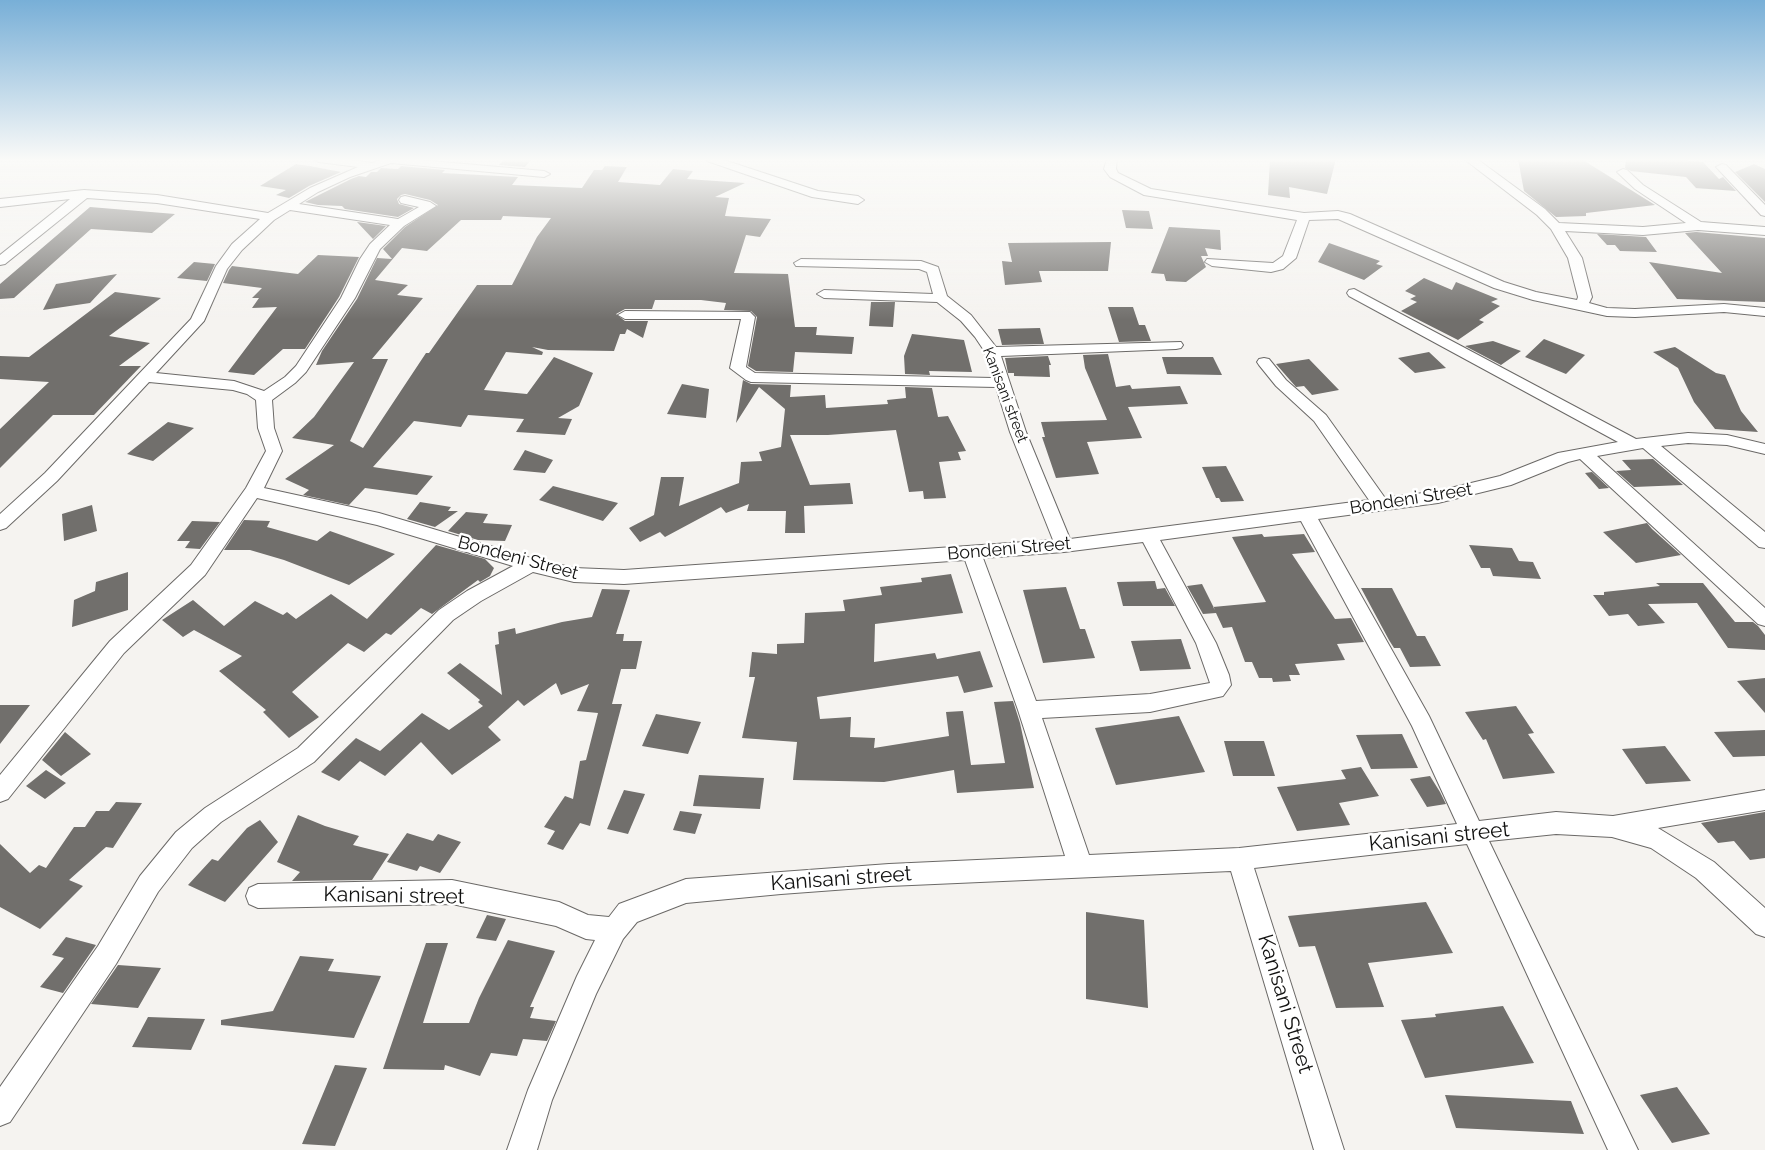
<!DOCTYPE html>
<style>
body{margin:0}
canvas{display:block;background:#f5f3f0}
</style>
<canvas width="1765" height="1150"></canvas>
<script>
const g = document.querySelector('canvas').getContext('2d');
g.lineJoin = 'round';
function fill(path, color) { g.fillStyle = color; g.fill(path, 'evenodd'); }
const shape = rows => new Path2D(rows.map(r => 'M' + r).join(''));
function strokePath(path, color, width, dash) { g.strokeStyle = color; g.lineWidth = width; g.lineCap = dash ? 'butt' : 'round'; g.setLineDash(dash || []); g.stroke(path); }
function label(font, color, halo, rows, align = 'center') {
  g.font = font + ' Raleway,sans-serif'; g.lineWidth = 5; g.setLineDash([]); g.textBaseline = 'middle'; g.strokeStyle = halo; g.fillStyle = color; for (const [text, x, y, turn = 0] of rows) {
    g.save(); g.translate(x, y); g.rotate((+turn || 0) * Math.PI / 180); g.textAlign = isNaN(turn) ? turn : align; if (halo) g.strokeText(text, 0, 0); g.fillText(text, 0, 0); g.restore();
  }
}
fill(shape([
 [504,159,532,159,525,167,499,165],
 [1270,159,1336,159,1327,194,1289,187,1290,198,1268,195],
 [1518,159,1583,160,1655,205,1586,213,1586,216,1556,217,1524,191],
 [1626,159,1670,159,1703,162,1719,179,1723,177,1736,191,1695,188,1696,188,1686,177,1631,171,1625,168],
 [296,164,310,166,341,172,309,186,289,198,276,195,286,190,260,186],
 [1754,164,1765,169,1765,202,1735,172],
 [401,166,445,170,442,173,518,177,512,185,582,188,594,170,602,170,605,166,627,167,618,182,660,185,673,169,693,171,687,179,745,183,715,197,729,198,725,216,771,219,760,237,746,235,734,273,788,274,795,327,817,327,816,335,854,337,852,354,795,352,793,372,756,371,748,366,757,317,751,311,724,310,726,303,701,300,655,300,652,309,625,309,616,314,625,321,648,321,643,338,627,329,625,334,620,334,614,351,548,350,532,347,543,352,542,355,506,352,484,390,527,394,554,357,593,373,579,406,558,418,572,419,565,435,516,432,524,419,468,415,461,427,414,421,373,467,433,476,417,495,365,488,349,505,303,495,309,490,285,479,334,445,292,438,314,417,354,362,316,365,322,351,357,299,377,258,392,259,383,249,405,227,438,205,430,200,405,194,401,195,397,199,399,204,414,208,398,217,345,209,342,206,318,205,305,202,351,179,359,176,366,177,371,172,377,172,381,168,398,169],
 [503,216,551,218,537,237,512,285,477,285,429,353,426,353,363,448,350,441,388,359,372,359,423,298,397,295,408,285,375,280,402,248,427,251,461,220,501,220],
 [90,207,175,214,152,233,91,229,14,298,0,299,0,284],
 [1122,210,1149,211,1153,229,1126,228],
 [357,222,386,226,373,239],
 [1169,227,1220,230,1221,250,1205,248,1208,256,1201,256,1206,267,1186,282,1166,281,1164,274,1151,273],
 [1696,232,1765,238,1765,302,1677,299,1649,262,1722,273,1685,233],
 [1597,234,1646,237,1657,252,1620,251,1615,245,1607,245],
 [1111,242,1108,271,1039,271,1042,282,1005,285,1002,261,1012,262,1008,243],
 [1329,243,1380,261,1376,264,1383,266,1364,280,1318,262],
 [318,255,359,257,339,297,305,349,283,349,254,375,228,372,277,307,252,308,259,298,252,298,262,288,223,283,229,270,232,266,298,274],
 [194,262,215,264,207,281,177,278],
 [117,274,90,303,43,310,56,284],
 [1424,278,1452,290,1456,282,1498,299,1491,302,1500,306,1479,320,1484,322,1458,340,1401,311,1417,302,1410,299,1416,296,1405,291],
 [115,292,161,298,109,336,150,343,119,366,141,366,94,415,53,415,0,468,0,429,49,382,0,379,0,356,29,357],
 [871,302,895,302,893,327,869,326],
 [1108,307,1133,307,1139,325,1145,325,1151,341,1119,342],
 [1040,328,1044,344,1002,345,998,329],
 [912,334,964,340,972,372,929,371,930,375,905,374,904,356],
 [1544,339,1585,355,1566,374,1525,357],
 [1493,341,1521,351,1501,365,1465,346],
 [1675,347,1716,373,1725,375,1741,411,1758,432,1715,429,1694,402,1678,368,1653,352],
 [1429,352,1446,368,1415,373,1398,358],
 [1108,354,1116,387,1130,385,1132,389,1180,386,1188,404,1128,407,1142,438,1087,442,1099,474,1056,478,1042,437,1045,437,1041,422,1107,420,1085,368,1083,355],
 [1048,356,1051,365,1049,365,1050,377,1014,376,1014,373,1008,373,1005,358],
 [1162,357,1213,357,1222,375,1167,374],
 [1309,359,1339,390,1312,395,1304,386,1296,387,1276,364],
 [743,380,751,384,791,385,790,397,825,395,826,408,888,404,887,400,906,398,905,387,932,388,938,417,948,416,966,451,958,452,961,460,939,462,946,498,924,499,923,491,909,492,896,430,828,435,790,435,810,485,850,483,853,504,804,506,805,533,785,533,786,511,747,511,749,504,726,513,721,507,665,537,660,532,640,542,629,528,654,515,661,477,684,477,679,506,739,483,741,462,762,461,759,452,781,447,785,409,759,387,736,423],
 [682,384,709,389,706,418,667,414],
 [168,422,194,428,153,461,127,454],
 [525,450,553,460,545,473,513,470],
 [1653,459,1683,485,1634,487,1616,471,1631,470,1622,460],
 [1226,466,1244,501,1221,502,1219,498,1216,498,1202,467],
 [1592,472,1609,488,1599,489,1585,473],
 [553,486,618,503,603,521,539,500],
 [420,502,451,507,448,511,458,511,435,527,407,519],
 [92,505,97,531,64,541,62,514],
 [466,512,488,514,483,523,512,525,505,541,478,540,448,531],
 [244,520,270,521,267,527,317,541,330,531,395,554,349,585,284,560,250,550,224,550],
 [192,521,220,522,200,549,185,548,190,541,177,541],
 [1647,523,1652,529,1681,555,1636,563,1603,532],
 [1262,534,1264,537,1304,534,1315,552,1292,554,1335,619,1351,618,1364,642,1337,644,1345,660,1295,664,1300,675,1289,675,1291,681,1273,682,1272,678,1259,678,1252,662,1245,662,1232,627,1223,628,1216,613,1203,614,1187,586,1202,584,1215,610,1213,607,1266,602,1232,537],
 [436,545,485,559,494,568,490,576,480,582,478,580,432,614,421,608,391,635,386,633,364,652,348,643,292,692,319,717,289,738,263,712,266,710,219,671,242,656,194,630,183,637,162,620,193,600,224,626,255,601,283,615,287,612,296,619,331,594,367,619],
 [1469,545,1512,548,1519,561,1533,562,1541,579,1493,576,1490,568,1481,568],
 [128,572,128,610,72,627,74,600,95,591,96,582],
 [951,574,963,613,875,624,874,662,935,653,937,659,980,651,993,687,964,693,958,676,817,697,820,719,851,717,850,737,875,738,874,748,949,736,946,712,963,711,971,765,1005,763,994,702,1013,701,1020,723,1034,788,957,793,954,770,884,782,793,780,797,742,742,738,755,677,749,677,752,652,777,654,777,644,804,643,805,613,845,611,843,600,882,595,880,587,922,582,921,578],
 [1155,581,1157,589,1165,588,1175,606,1123,606,1117,582],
 [1656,583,1703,583,1735,622,1753,622,1758,626,1765,635,1765,650,1728,648,1697,603,1648,604,1665,623,1638,626,1628,614,1609,616,1593,595,1604,595,1604,592,1660,586],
 [1066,587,1080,629,1085,629,1095,658,1043,663,1023,590],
 [1361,588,1392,588,1417,636,1425,636,1441,666,1410,667,1400,648,1394,648,1389,640],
 [602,589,630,590,616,634,624,634,623,641,642,641,636,669,621,669,612,704,622,704,590,826,580,823,563,850,547,844,555,831,544,827,565,796,573,799,580,761,586,760,598,713,577,711,589,684,561,695,556,683,524,706,518,700,488,727,501,740,452,775,421,742,385,776,360,761,339,781,321,772,356,738,380,751,422,713,449,730,483,706,478,702,480,700,447,673,460,663,502,695,495,645,499,644,498,632,515,628,516,634,562,622,592,617],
 [1181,639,1191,669,1140,671,1131,641],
 [1765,678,1765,713,1737,681],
 [0,705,30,705,0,744],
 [1516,706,1534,733,1528,734,1555,773,1503,779,1486,739,1483,740,1465,712],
 [656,714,701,722,688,754,642,746],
 [1179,716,1205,772,1116,785,1095,728],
 [1765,730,1765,756,1733,757,1714,732],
 [65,732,91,754,61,776,42,760],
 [1402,734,1418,768,1371,769,1356,735],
 [1224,741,1264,741,1275,776,1233,776],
 [1665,746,1691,781,1646,784,1622,749],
 [1361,767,1379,796,1339,803,1350,825,1297,831,1277,787,1346,779,1341,770],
 [46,770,66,783,45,799,26,786],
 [699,775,764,778,760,809,693,806],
 [1430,776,1440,792,1446,804,1427,807,1410,779],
 [624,790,645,794,628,834,607,829],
 [116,802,142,803,113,848,106,847,69,880,83,886,40,929,0,907,0,844,30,873,39,865,46,868,74,827,85,827,96,811,109,811],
 [680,811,702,814,695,834,673,830],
 [1765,812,1765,858,1750,860,1734,841,1718,843,1701,823],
 [298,815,325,826,359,836,353,845,389,854,372,880,292,881,300,872,277,862],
 [260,820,278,842,225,902,188,885,212,859,218,861,247,828],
 [407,833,433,841,438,834,461,842,440,873,420,866,417,871,387,862],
 [1426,902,1453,953,1368,963,1384,1007,1336,1008,1315,946,1299,947,1288,916],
 [1086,912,1144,920,1148,1008,1086,999],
 [487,915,506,919,496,941,476,938],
 [66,937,96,945,63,993,40,987,64,958,52,955],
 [508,940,555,951,530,1007,534,1007,530,1018,556,1021,547,1041,523,1039,517,1056,491,1053,480,1076,445,1065,444,1070,383,1069,426,943,448,943,423,1023,469,1023,479,998],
 [300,956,334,959,328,971,381,976,354,1038,221,1025,221,1020,273,1011],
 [118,965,161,968,138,1008,91,1004],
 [1503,1006,1534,1063,1425,1078,1401,1020,1436,1017,1435,1014],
 [148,1017,205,1019,191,1050,132,1047],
 [335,1065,367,1068,335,1146,302,1144],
 [1677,1087,1710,1134,1672,1143,1640,1095],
 [1445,1095,1571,1101,1584,1134,1456,1128]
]), '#716f6c');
const minor = shape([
 [313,159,344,159,372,163,383,159,408,159,544,171,550,174,544,177,391,163,350,177,318,192,299,204,398,219,419,207,401,203,399,200,401,197,405,196,430,202,436,206,404,226,380,249,355,298,306,372,295,383,272,400,274,428,282,451,264,488,379,513,531,558,574,568,624,570,1053,540,1010,432,996,387,751,382,746,380,730,368,741,319,625,319,618,315,625,311,750,312,755,317,746,367,755,373,993,378,985,352,975,337,961,321,937,302,824,298,817,294,824,290,933,294,927,272,919,269,796,266,794,263,801,259,921,261,938,267,947,296,971,315,996,347,1181,342,1183,345,1181,348,1176,349,1001,356,1026,432,1070,539,1369,500,1314,421,1276,386,1259,365,1257,362,1259,359,1264,358,1269,359,1286,380,1326,415,1385,498,1438,491,1500,476,1558,453,1618,442,1349,296,1347,293,1349,290,1354,289,1636,439,1688,433,1727,435,1765,444,1765,454,1727,445,1688,443,1661,446,1765,532,1765,548,1759,547,1643,448,1597,456,1765,608,1765,626,1758,624,1580,459,1568,462,1511,485,1438,503,1318,519,1429,716,1479,821,1556,812,1613,816,1765,790,1765,810,1658,828,1714,862,1765,908,1765,937,1756,934,1696,878,1651,848,1612,837,1556,834,1489,841,1638,1150,1608,1150,1467,844,1254,868,1344,1150,1314,1150,1231,871,889,886,781,894,686,903,637,922,623,939,596,994,552,1100,537,1150,507,1150,528,1090,577,976,595,940,586,939,556,926,452,904,258,908,249,904,246,896,249,888,258,884,452,880,559,902,588,915,609,917,619,904,686,879,889,864,1065,856,1018,710,965,560,624,584,574,582,533,572,481,601,453,620,314,762,221,822,192,848,158,892,116,964,10,1122,0,1126,0,1087,98,946,140,876,176,832,205,808,298,748,439,610,467,591,513,566,377,525,257,498,205,575,124,653,8,799,0,802,0,775,110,641,191,565,246,488,266,451,258,428,256,400,247,394,233,390,149,382,57,481,6,528,0,530,0,514,45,473,191,319,216,266,232,244,260,219,157,203,87,198,5,264,0,265,0,255,70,199,0,207,0,199,84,190,157,195,268,213,310,188,358,167,319,162,313,159],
 [290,210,390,225,370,244,360,259,341,298,296,366,285,377,264,391,234,381,156,373,204,321,227,269,242,250,274,220,290,210],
 [1301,521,1412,726,1457,824,1239,848,1089,855,1042,718,1150,712,1223,696,1231,685,1229,675,1216,643,1160,540,1301,521],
 [1143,542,1196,643,1210,683,1150,694,1036,701,983,558,1064,552,1143,542],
 [705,159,721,159,818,191,858,196,864,200,858,204,812,197,707,161,705,159],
 [1107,159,1117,159,1116,169,1118,173,1151,189,1304,213,1338,211,1350,214,1504,282,1536,292,1577,300,1578,297,1568,258,1551,229,1537,215,1464,159,1477,159,1545,209,1559,223,1643,227,1686,223,1635,189,1617,172,1623,169,1627,170,1643,185,1701,222,1765,227,1765,235,1698,230,1643,235,1565,231,1582,258,1592,297,1589,303,1607,308,1635,309,1724,304,1765,308,1765,316,1724,312,1635,317,1607,316,1533,300,1494,288,1338,219,1309,220,1296,258,1283,269,1271,272,1212,266,1205,262,1207,259,1273,263,1283,256,1297,220,1144,195,1110,177,1104,169,1107,159],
 [1722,164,1726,165,1765,205,1765,216,1761,215,1718,169,1716,167,1722,164]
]);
strokePath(minor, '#6b6967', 2);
fill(minor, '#fff');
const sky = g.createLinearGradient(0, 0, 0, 320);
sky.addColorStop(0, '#78afd7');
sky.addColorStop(0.5, '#fafaf8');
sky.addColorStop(1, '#fafaf800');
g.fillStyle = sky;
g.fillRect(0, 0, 1765, 320);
label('15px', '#121211', '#fff', [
 ["Kanisani street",1005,395,69]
]);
label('18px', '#121211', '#fff', [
 ["Bondeni Street",1411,499,-9],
 ["Bondeni Street",1009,549,-5],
 ["Bondeni Street",518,558,15]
]);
label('21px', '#121211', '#fff', [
 ["Kanisani street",1439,837,-6],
 ["Kanisani street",841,879,-4],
 ["Kanisani street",394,896,1],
 ["Kanisani Street",1285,1004,73]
]);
</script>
